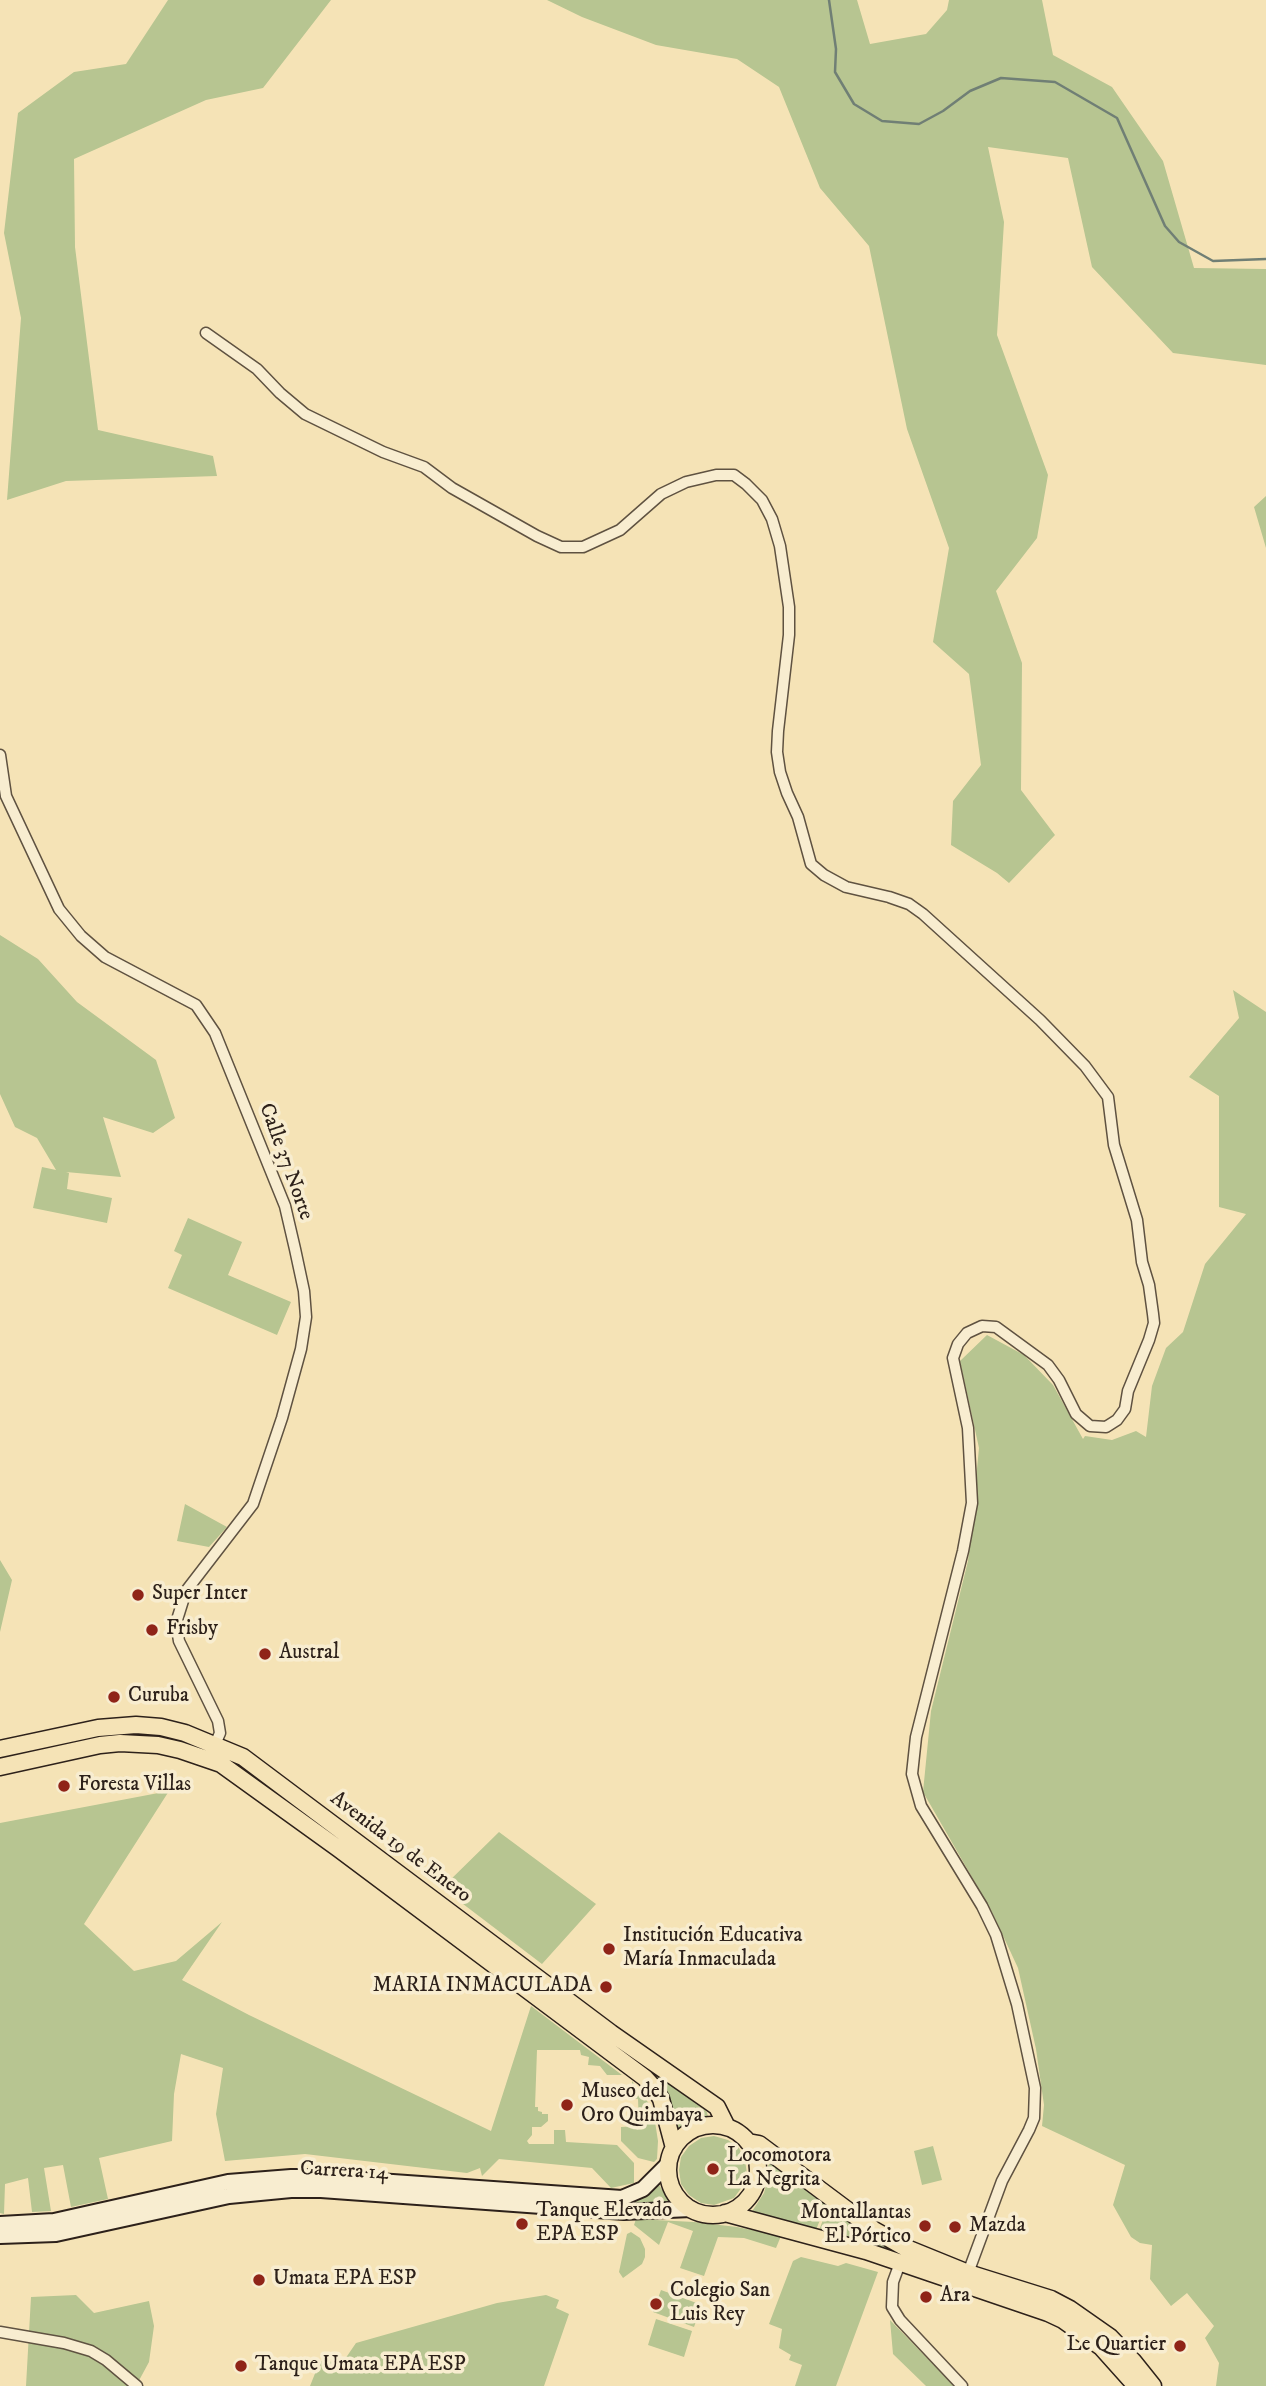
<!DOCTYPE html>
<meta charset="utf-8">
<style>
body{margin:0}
canvas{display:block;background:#f5e3b6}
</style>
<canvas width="1266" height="2386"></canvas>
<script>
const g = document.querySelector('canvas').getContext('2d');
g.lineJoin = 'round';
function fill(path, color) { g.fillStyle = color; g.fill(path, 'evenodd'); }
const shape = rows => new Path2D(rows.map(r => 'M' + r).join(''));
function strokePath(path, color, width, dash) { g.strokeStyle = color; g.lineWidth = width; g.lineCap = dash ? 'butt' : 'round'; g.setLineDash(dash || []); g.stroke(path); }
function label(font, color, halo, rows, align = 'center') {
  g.font = font + ' "IM FELL DW Pica",serif'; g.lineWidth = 7; g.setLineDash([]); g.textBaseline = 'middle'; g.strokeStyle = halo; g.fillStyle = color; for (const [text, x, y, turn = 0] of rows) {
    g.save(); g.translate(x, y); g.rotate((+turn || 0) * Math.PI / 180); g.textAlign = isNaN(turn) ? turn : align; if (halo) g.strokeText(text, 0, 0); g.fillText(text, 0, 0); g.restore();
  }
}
fill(shape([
 [168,0,331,0,263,88,206,100,74,159,75,247,98,430,213,456,217,476,66,481,7,500,21,318,4,233,18,113,74,72,126,64],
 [547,0,857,0,870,44,926,34,947,10,949,0,1042,0,1053,55,1112,87,1163,161,1194,268,1266,269,1266,365,1173,353,1092,267,1068,158,988,147,1004,222,997,335,1048,475,1037,538,996,591,1022,663,1021,790,1055,835,1009,883,997,873,951,845,953,801,981,765,969,674,933,642,949,548,907,429,869,246,820,188,779,87,737,59,656,45,582,17],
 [1266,496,1266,548,1254,507],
 [0,935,38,959,77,1002,156,1060,175,1118,153,1133,103,1117,121,1177,66,1172,69,1173,67,1189,112,1198,107,1223,33,1208,42,1167,56,1170,37,1138,15,1127,0,1094],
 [1233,990,1266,1012,1266,2386,1216,2386,1219,2363,1205,2338,1214,2326,1187,2293,1171,2306,1150,2279,1152,2245,1140,2243,1131,2237,1113,2205,1125,2165,1042,2126,1044,2105,1036,2049,1018,1968,992,1912,923,1792,931,1711,968,1561,979,1448,960,1361,987,1335,1024,1355,1053,1385,1083,1439,1085,1436,1112,1440,1136,1431,1146,1437,1152,1386,1166,1348,1183,1332,1205,1264,1246,1214,1219,1207,1219,1096,1189,1077,1239,1018],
 [188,1218,242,1242,228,1275,291,1302,277,1335,168,1288,182,1255,174,1251],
 [185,1504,227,1527,209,1547,177,1541],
 [0,1560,12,1580,0,1632],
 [116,1732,164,1733,192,1744,188,1747,163,1738,139,1735,115,1737,0,1762,0,1757,86,1736],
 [219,1753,247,1765,707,2112,708,2118,677,2130,648,2075,243,1770,220,1758],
 [169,1791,84,1924,134,1971,176,1961,222,1922,182,1980,249,2015,491,2131,531,2006,622,2075,607,2075,600,2066,588,2065,589,2057,581,2055,580,2050,537,2050,535,2107,538,2107,538,2111,542,2112,542,2114,548,2114,548,2121,541,2127,532,2127,532,2135,527,2141,529,2144,554,2144,554,2130,565,2130,566,2142,617,2145,634,2163,634,2183,611,2188,592,2168,499,2159,482,2176,480,2168,467,2173,305,2154,225,2161,216,2114,223,2068,181,2054,174,2094,172,2141,99,2158,108,2199,71,2207,63,2165,44,2168,51,2211,32,2212,28,2178,5,2184,4,2214,0,2213,0,1823],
 [499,1832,596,1904,542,1964,442,1888],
 [632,2081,653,2109,658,2141,657,2159,654,2162,638,2158,621,2141,621,2127,639,2126,638,2099,632,2098],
 [714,2136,728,2140,739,2148,745,2160,747,2174,742,2187,734,2198,714,2205,701,2203,689,2195,681,2184,679,2170,681,2157,689,2146,701,2138],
 [933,2146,942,2180,922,2185,914,2151],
 [770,2162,827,2202,816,2230,751,2213,764,2193,768,2178,768,2166],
 [659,2185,672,2204,590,2204,631,2202],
 [829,2204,960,2276,818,2233],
 [636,2219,694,2222,737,2227,781,2236,776,2248,744,2238,718,2237,704,2276,680,2268,693,2231,668,2222,659,2245,634,2225],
 [631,2232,640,2238,645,2249,645,2257,642,2264,623,2278,619,2272,627,2234],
 [801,2257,838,2266,846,2263,878,2272,836,2386,795,2386,802,2365,789,2360,791,2355,779,2348,782,2329,769,2324,793,2261],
 [661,2290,702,2305,694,2327,653,2312],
 [76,2295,94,2313,149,2301,154,2326,149,2362,136,2386,26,2386,31,2297],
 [546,2295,559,2300,556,2308,569,2314,544,2386,310,2386,320,2361,343,2362,356,2343,497,2303],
 [656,2319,692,2331,684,2357,648,2345],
 [890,2320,954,2386,926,2386,893,2354]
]), '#b7c591');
strokePath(shape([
 [829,0,836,49,835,72,854,104,882,121,919,124,943,111,970,91,1001,78,1055,82,1117,118,1165,226,1179,242,1213,261,1266,259]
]), '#707f75', 2.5);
const minor = shape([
 [206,333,257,369,280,393,305,414,383,452,424,467,452,488,537,536,561,547,583,547,620,530,661,494,686,482,716,475,734,475,746,484,762,500,772,519,780,546,789,607,789,635,778,731,777,752,780,772,787,793,798,817,811,864,824,875,846,887,889,897,909,904,923,914,1040,1020,1085,1066,1108,1097,1114,1145,1137,1220,1142,1262,1149,1285,1153,1314,1154,1323,1149,1340,1128,1391,1125,1409,1117,1420,1106,1427,1090,1426,1076,1414,1059,1380,1048,1365,996,1327,982,1326,967,1333,958,1344,953,1358,968,1428,972,1503,963,1551,916,1737,912,1774,921,1806,982,1906,996,1935,1017,2004,1035,2088,1034,2118,1029,2130,1002,2181,968,2273],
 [0,755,6,796,59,909,81,936,105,957,196,1005,215,1033,285,1206,295,1249,304,1291,306,1317,301,1349,282,1418,253,1504,186,1591,176,1623,179,1641,218,1721,220,1733,213,1749],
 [900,2263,893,2282,892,2307,900,2320,962,2386],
 [0,2332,64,2343,91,2351,106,2360,137,2386]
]);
const secondary = shape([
 [0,2224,54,2221,228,2182,291,2177,321,2177,622,2198,643,2189,668,2164],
 [0,2236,56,2234,229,2196,291,2190,321,2190,624,2212,691,2209]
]);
const primary = shape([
 [0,1749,98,1728,136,1725,161,1727,185,1733,243,1757,611,2033,717,2107,727,2127],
 [0,1767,100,1745,120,1743,158,1745,180,1750,221,1764,339,1849,645,2078,655,2089,661,2099,674,2148],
 '668 2170a45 45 0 1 1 90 0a45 45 0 1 1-90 0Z',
 [748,2142,759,2144,874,2230,904,2247,968,2273,1051,2299,1070,2309,1110,2337,1133,2361,1153,2386],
 [725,2213,866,2251,1048,2313,1063,2320,1101,2347,1136,2386]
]);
strokePath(minor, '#5f5241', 13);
strokePath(secondary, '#2d211a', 18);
strokePath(primary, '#2d211a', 19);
strokePath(minor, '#f8edd0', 10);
strokePath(secondary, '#f8edd0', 14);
strokePath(primary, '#f5e3b6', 16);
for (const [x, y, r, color] of [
 [138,1595,7,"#8f2418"],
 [152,1630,7,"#8f2418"],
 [265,1654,7,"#8f2418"],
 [114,1697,7,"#8f2418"],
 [64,1786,7,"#8f2418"],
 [609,1949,7,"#8f2418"],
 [606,1987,7,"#8f2418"],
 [567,2105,7,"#8f2418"],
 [713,2169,7,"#8f2418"],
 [522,2224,7,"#8f2418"],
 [925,2226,7,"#8f2418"],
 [955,2227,7,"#8f2418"],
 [259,2280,7,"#8f2418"],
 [926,2297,7,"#8f2418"],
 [656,2304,7,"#8f2418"],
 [1180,2346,7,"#8f2418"],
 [241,2366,7,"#8f2418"]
]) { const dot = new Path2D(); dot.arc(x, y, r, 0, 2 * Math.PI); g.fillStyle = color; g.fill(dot); strokePath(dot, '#f8edd0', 2.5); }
label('21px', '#2d211a', '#f8edd0', [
 ["Calle 37 Norte",285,1162,70],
 ["Avenida 19 de Enero",400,1848,37],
 ["Carrera 14",344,2172,3]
]);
label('21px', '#2d211a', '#f8edd0', [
 ["Super Inter",152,1595],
 ["Frisby",166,1630],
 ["Austral",279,1654],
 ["Curuba",128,1697],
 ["Foresta Villas",78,1786],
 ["Institución Educativa",623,1937],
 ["María Inmaculada",623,1961],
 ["MARIA INMACULADA",592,1987,"right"],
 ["Museo del",581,2093],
 ["Oro Quimbaya",581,2117],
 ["Locomotora",727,2157],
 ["La Negrita",727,2181],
 ["Tanque Elevado",536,2212],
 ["EPA ESP",536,2236],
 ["Montallantas",911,2214,"right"],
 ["El Pórtico",911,2238,"right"],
 ["Mazda",969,2227],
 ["Umata EPA ESP",273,2280],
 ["Colegio San",670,2292],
 ["Luis Rey",670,2316],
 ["Ara",940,2297],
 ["Le Quartier",1166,2346,"right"],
 ["Tanque Umata EPA ESP",255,2366]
], 'left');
</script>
